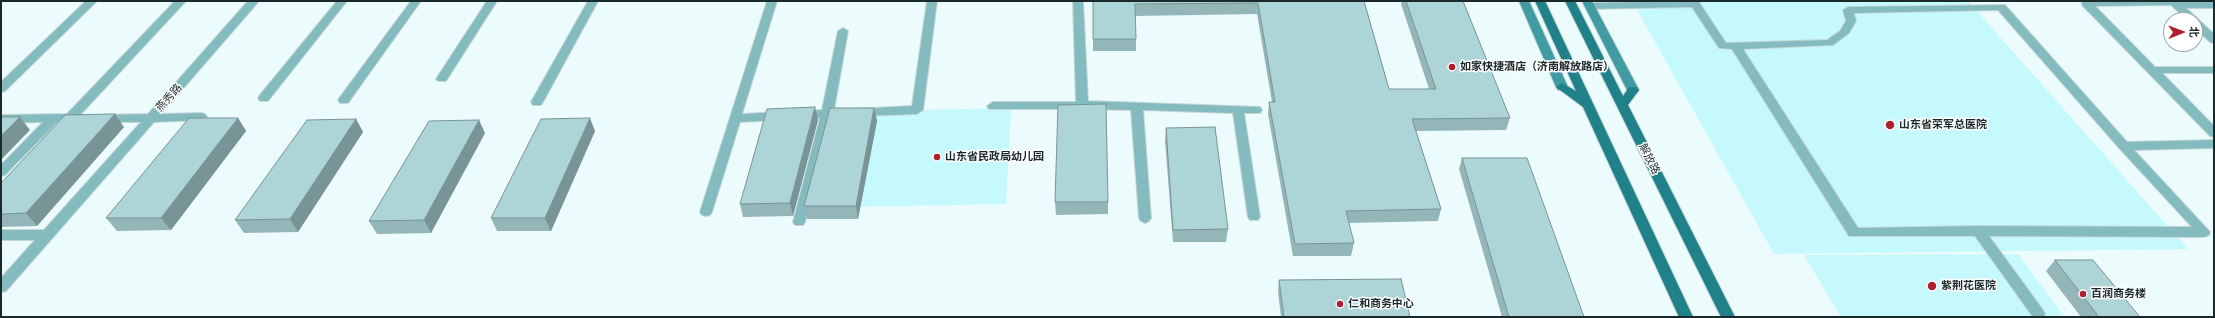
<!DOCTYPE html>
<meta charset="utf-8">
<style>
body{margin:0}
#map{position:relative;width:2215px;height:318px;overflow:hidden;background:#ecfcfd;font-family:"PT Sans Narrow","Noto Sans SC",sans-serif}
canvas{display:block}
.frame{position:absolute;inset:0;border:2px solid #1a292a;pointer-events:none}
.north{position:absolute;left:2163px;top:12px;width:40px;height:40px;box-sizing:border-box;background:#fff;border:1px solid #a3a9aa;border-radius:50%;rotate:89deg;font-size:11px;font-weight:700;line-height:16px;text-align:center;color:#1a292a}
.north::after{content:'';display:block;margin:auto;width:14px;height:18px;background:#b11f2d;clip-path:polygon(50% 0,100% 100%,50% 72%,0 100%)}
</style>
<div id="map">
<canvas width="2215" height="318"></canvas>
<div class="frame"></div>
<div class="north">北</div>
</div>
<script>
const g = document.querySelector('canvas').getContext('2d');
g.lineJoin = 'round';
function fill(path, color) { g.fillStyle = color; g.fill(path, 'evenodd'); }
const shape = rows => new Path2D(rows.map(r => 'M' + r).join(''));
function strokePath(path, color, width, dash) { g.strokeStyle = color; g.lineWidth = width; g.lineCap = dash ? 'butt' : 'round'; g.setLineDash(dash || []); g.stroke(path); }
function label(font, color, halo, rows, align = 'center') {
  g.font = font + ' "PT Sans Narrow","Noto Sans SC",sans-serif'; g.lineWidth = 3; g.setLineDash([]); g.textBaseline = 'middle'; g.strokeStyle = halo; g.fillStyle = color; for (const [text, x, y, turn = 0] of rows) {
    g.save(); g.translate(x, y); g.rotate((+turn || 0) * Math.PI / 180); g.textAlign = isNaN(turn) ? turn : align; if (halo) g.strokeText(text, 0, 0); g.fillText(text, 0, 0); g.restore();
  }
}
fill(shape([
 [1632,1,1968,1,2188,249,1774,254],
 [1011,108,1006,204,857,207,874,111],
 [2018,254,2065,317,1841,317,1804,255]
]), '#c6f9fd');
const street = shape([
 [86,1,97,1,5,91,1,92,1,82,86,1],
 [175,1,186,1,80,115,84,118,82,121,57,122,5,175,1,176,1,165,43,122,1,123,1,115,67,114,175,1],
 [248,1,259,1,161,114,201,113,205,114,207,117,205,120,154,122,6,291,1,292,1,278,35,240,1,240,1,230,44,230,141,122,102,122,96,118,98,115,148,114,248,1],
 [337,1,347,1,268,101,260,101,258,98,260,95,337,1],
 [411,1,421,1,348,103,340,103,338,100,340,97,411,1],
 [487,1,497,1,446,81,438,81,436,79,487,1],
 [588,1,598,1,543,102,541,105,533,105,531,102,588,1],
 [767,1,777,1,742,114,780,112,786,116,780,120,740,122,712,212,710,215,706,216,702,215,700,212,767,1],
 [927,1,937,1,923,110,917,114,832,117,805,222,803,225,795,225,793,222,820,118,801,119,795,115,801,111,822,110,838,31,843,28,848,31,834,110,912,106,927,1],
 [1073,1,1083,1,1088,101,1260,107,1262,110,1260,113,1244,113,1260,217,1258,220,1250,220,1248,217,1233,113,1143,110,1151,218,1149,221,1145,223,1141,221,1139,218,1131,110,1082,109,1078,107,1073,109,989,109,987,106,993,102,1076,102,1073,1],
 [1689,1,1699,2,1726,43,1827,40,1840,31,1846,21,1843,10,1848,7,2005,5,2127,142,2214,140,2214,148,2134,150,2210,232,2209,235,2204,237,1989,236,2043,310,2045,314,2043,317,2033,317,1975,236,1849,236,1732,49,1719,48,1692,7,1589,9,1584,6,1589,3,1689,1],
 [1998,10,2120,149,2192,227,1979,226,1858,228,1743,49,1833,45,1849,33,1856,21,1854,13,1998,10],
 [2082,1,2214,2,2214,8,2186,8,2214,34,2214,43,2210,42,2195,28,2195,20,2187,20,2171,5,2095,6,2155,67,2214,67,2214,73,2162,73,2214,126,2214,137,2210,136,2082,5,2082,1]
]);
const secondary = shape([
 [1519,1,1529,1,1568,87,1566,90,1558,90,1556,87,1519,1],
 [1582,1,1592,1,1639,90,1637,93,1629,93,1627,90,1582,1]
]);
const primary = shape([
 [1535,1,1545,1,1693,317,1679,317,1583,107,1556,87,1562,83,1576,91,1535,1],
 [1565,1,1575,1,1623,96,1629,87,1637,87,1639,90,1628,105,1735,317,1721,317,1565,1]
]);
strokePath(street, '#c6d6d7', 2);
strokePath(secondary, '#c6d6d7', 2);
strokePath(primary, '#c6d6d7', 2);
fill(street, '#84bbbf');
fill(secondary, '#419ba3');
fill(primary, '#208189');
fill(shape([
 [1093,1,1364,1,1389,89,1429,89,1401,4,1402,1,1463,1,1510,118,1506,130,1416,131,1441,209,1438,221,1349,223,1354,243,1351,256,1293,256,1268,114,1269,102,1272,102,1257,14,1135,16,1136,39,1136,51,1093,51],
 [874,108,877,121,858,219,807,219,804,206],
 [238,118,246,131,171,230,117,231,106,218],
 [356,119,363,132,298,232,244,233,235,220],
 [818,120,793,216,743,217,740,204],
 [124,127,37,226,1,227,1,183],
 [1166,128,1228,229,1226,242,1173,242,1165,141],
 [595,131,551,231,497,231,491,218],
 [485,133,431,233,377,234,369,221],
 [1462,158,1584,317,1502,317,1459,169],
 [1055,202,1108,202,1108,214,1056,215],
 [2055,260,2140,317,2081,317,2046,271],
 [1279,280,1410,317,1281,317,1278,292]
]), '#95b6b9');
fill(shape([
 [815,107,818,120,793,216,790,203],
 [874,108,877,121,858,219,856,206],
 [115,114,124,127,37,226,26,213],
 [20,117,30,130,1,160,1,136],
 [238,118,246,131,171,230,161,218],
 [590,118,595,131,551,231,545,218],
 [356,119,363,132,298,232,290,219],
 [479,120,485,133,431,233,424,220]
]), '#799496');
const building = shape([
 [1093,1,1364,1,1389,89,1436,89,1406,1,1463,1,1510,118,1412,119,1441,209,1346,211,1354,243,1295,244,1269,102,1275,102,1258,3,1135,4,1136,39,1093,39,1093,1],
 [1106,104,1108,202,1055,202,1058,105,1106,104],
 [815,107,790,203,740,204,767,109,815,107],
 [830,108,874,108,856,206,804,206,830,108],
 [115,114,26,213,1,214,1,183,65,115,115,114],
 [1,117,20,117,1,136,1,117],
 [189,118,238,118,161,218,106,218,189,118],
 [590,118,545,218,491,218,541,119,590,118],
 [356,119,290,219,235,220,307,120,356,119],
 [479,120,424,220,369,221,429,121,479,120],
 [1215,127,1228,229,1173,230,1166,128,1215,127],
 [1462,158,1527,158,1584,317,1509,317,1462,158],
 [2055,260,2093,260,2140,317,2099,317,2055,260],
 [1401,279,1410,317,1284,317,1279,280,1401,279]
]);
fill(building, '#add4d7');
strokePath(building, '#799496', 1);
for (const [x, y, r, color] of [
 [1452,67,4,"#b11f2d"],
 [1890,125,5,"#b11f2d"],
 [937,157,4,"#b11f2d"],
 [1932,286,5,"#b11f2d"],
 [2083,294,4,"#b11f2d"],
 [1340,304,4,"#b11f2d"]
]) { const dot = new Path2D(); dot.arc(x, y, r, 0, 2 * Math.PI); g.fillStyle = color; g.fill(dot); strokePath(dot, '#fff', 1.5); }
label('bold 11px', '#1a292a', '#fff', [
 ["如家快捷酒店（济南解放路店）",1460,67],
 ["山东省荣军总医院",1899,125],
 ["山东省民政局幼儿园",945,157],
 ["紫荆花医院",1941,286],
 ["百润商务楼",2091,294],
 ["仁和商务中心",1348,304]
], 'left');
label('11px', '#1a292a', '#fff', [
 ["燕秀路",169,98,-48],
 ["解放路",1649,159,63]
]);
</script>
